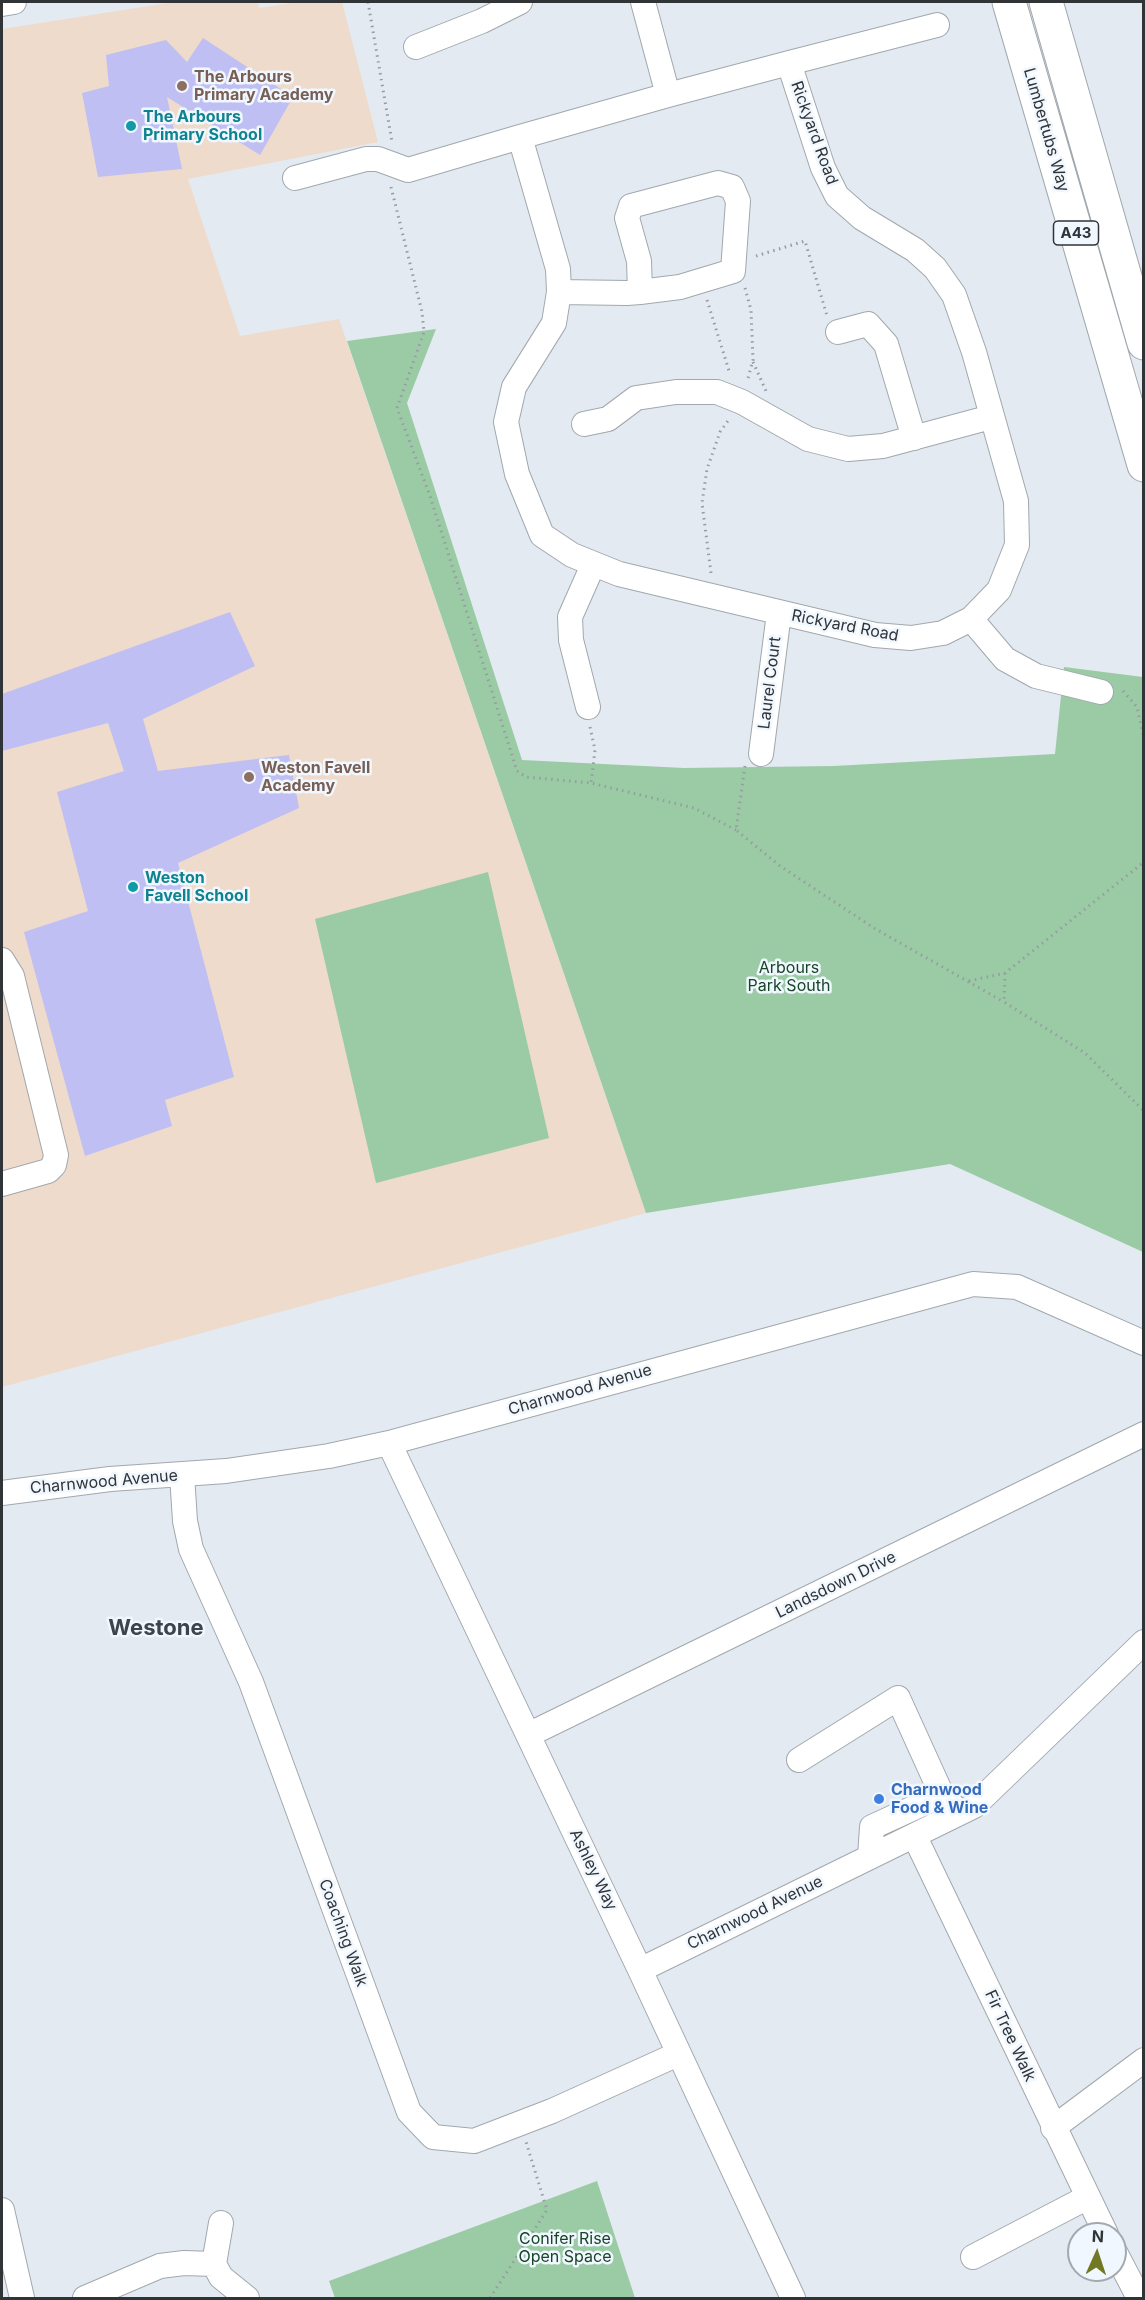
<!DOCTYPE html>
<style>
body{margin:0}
#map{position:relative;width:1145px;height:2300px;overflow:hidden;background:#e3eaf1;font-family:Inter,sans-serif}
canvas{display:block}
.frame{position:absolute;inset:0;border:3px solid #313437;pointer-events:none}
.north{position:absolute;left:1067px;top:2222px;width:60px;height:60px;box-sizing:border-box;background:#f0f7fe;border:2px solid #a4a9ae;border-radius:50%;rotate:3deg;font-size:16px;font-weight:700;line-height:24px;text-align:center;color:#313437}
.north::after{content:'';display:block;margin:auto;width:21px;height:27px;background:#727923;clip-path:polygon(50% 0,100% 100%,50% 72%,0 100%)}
</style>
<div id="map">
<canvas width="1145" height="2300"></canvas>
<div class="frame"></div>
<div class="north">N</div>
</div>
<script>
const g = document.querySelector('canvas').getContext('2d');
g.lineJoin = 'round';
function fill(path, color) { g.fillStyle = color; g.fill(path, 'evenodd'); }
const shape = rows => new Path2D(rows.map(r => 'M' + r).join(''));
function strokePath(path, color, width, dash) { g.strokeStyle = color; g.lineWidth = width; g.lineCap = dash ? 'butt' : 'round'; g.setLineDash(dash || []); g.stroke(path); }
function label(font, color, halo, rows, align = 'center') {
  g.font = font + ' Inter,sans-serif'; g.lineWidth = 5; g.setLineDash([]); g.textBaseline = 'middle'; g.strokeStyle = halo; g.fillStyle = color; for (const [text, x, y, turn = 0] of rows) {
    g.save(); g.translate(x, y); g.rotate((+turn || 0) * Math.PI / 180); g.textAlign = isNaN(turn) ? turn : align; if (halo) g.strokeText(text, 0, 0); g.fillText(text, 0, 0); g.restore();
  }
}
fill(shape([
 [174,2,258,2,259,8,298,2,342,2,378,142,188,179,240,336,339,319,646,1213,2,1387,2,29]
]), '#eedbcb');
fill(shape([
 [436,329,407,403,522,760,684,768,834,766,1055,754,1064,667,1143,677,1143,1252,950,1164,646,1213,347,341],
 [488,872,549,1138,376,1183,315,919],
 [597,2181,635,2298,335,2298,329,2281]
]), '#9acba5');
fill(shape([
 [203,38,293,97,260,155,167,97,182,169,98,177,82,93,109,86,106,55,166,40,187,62],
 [230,612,255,666,143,719,158,771,289,755,299,808,178,863,234,1077,165,1100,172,1126,85,1156,24,932,88,911,57,792,124,771,108,723,2,751,2,694]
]), '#bfbff4');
const minor = shape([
 [643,2,668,95],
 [2,4,14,2],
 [416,47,482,21,520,2],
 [789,63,823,168,837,196,862,218,915,250,935,268,954,295,974,352,1016,501,1017,545,999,590,971,619,943,633,911,638,875,635,619,574,572,555,542,535,517,474,506,422,514,387,554,323,559,292,558,269,520,137,668,95,789,63,937,25],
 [295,178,366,159,378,159,408,170,520,137],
 [559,292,627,293,640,292,680,287,733,271,738,201,732,187,718,183,631,206,627,218,639,261,640,292],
 [838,332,868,324,886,344,914,438],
 [584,424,608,419,636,398,676,392,717,392,742,402,808,439,848,449,883,446,991,417],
 [971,619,1005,659,1036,676,1101,692],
 [588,707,571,640,570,617,593,565],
 [761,754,779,613],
 [2,960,12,976,56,1155,54,1165,48,1171,2,1184],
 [389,1443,640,1970,793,2298],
 [182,1475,185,1521,191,1549,251,1682,409,2112,433,2137,474,2141,552,2111,678,2054],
 [2,1493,110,1479,226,1471,329,1456,389,1443,973,1284,1017,1287,1144,1343],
 [528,1735,1144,1434],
 [799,1760,898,1698,942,1795],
 [915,1837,1106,2234],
 [870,1857,872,1827,942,1795,953,1806],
 [640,1970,974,1806,1144,1642],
 [1053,2128,1144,2060],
 [2,2210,22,2298],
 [221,2223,214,2264,221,2277,247,2298],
 [1115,2252,1139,2298],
 [973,2257,1088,2197],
 [85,2298,160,2266,184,2263,214,2264]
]);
const highway = shape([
 [1009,2,1144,465],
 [1046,2,1144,343]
]);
strokePath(minor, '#a1a8ae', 26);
strokePath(highway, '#a1a8ae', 35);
strokePath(shape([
 [368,2,392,142],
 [391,187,422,312,424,332,397,408,430,496,517,771,526,777,591,783,694,808,736,830],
 [756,256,805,241,827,316],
 [745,288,751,310,753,360,747,382],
 [707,300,730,374],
 [753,362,766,391],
 [711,573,702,503,707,469,720,432,730,418],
 [1123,691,1137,707,1144,739],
 [590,727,595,750,591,783],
 [745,766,736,830,780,866,874,928,1004,1002],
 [1005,973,1004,1002,1085,1053,1144,1111],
 [969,981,1005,973,1144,862],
 [490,2298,547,2210,526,2142]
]), '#969ca1', 3, [1.5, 4.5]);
strokePath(minor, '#fff', 24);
strokePath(highway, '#fff', 33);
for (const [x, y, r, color] of [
 [182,86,6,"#8d6e63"],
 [131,126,6,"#0f9aa8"],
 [249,777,6,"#8d6e63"],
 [133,887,6,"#0f9aa8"],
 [879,1799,6,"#3f7fe0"]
]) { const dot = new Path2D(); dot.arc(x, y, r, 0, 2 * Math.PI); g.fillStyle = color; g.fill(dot); strokePath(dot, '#f0f7fe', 2); }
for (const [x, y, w] of [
 [1076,233,45]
]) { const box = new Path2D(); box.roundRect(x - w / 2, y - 12, w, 24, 4.5); g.fillStyle = '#f0f7fe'; g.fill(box); strokePath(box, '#313437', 1.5); }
label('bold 15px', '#313437', null, [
 ["A43",1076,233]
]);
label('bold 16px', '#785e54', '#f0f7fe', [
 ["The Arbours",194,77],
 ["Primary Academy",194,95],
 ["Weston Favell",261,768],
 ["Academy",261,786]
], 'left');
label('bold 16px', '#0d838f', '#f0f7fe', [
 ["The Arbours",143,117],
 ["Primary School",143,135],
 ["Weston",145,878],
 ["Favell School",145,896]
], 'left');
label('16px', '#313437', '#f0f7fe', [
 ["Lumbertubs Way",1046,130,74],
 ["Rickyard Road",814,133,70],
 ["Rickyard Road",845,626,11],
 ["Laurel Court",770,683,-83],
 ["Charnwood Avenue",580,1390,-16],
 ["Charnwood Avenue",104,1482,-5],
 ["Landsdown Drive",836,1585,-26],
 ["Ashley Way",593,1870,64],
 ["Charnwood Avenue",755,1913,-26],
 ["Coaching Walk",343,1933,70],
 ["Fir Tree Walk",1010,2036,65]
]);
label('16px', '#174525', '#f0f7fe', [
 ["Arbours",789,968],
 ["Park South",789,986],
 ["Conifer Rise",565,2239],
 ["Open Space",565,2257]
]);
label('bold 16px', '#366cbe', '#f0f7fe', [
 ["Charnwood",891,1790],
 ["Food & Wine",891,1808]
], 'left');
label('bold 22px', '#3e4449', '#f0f7fe', [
 ["Westone",156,1628]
]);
</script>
